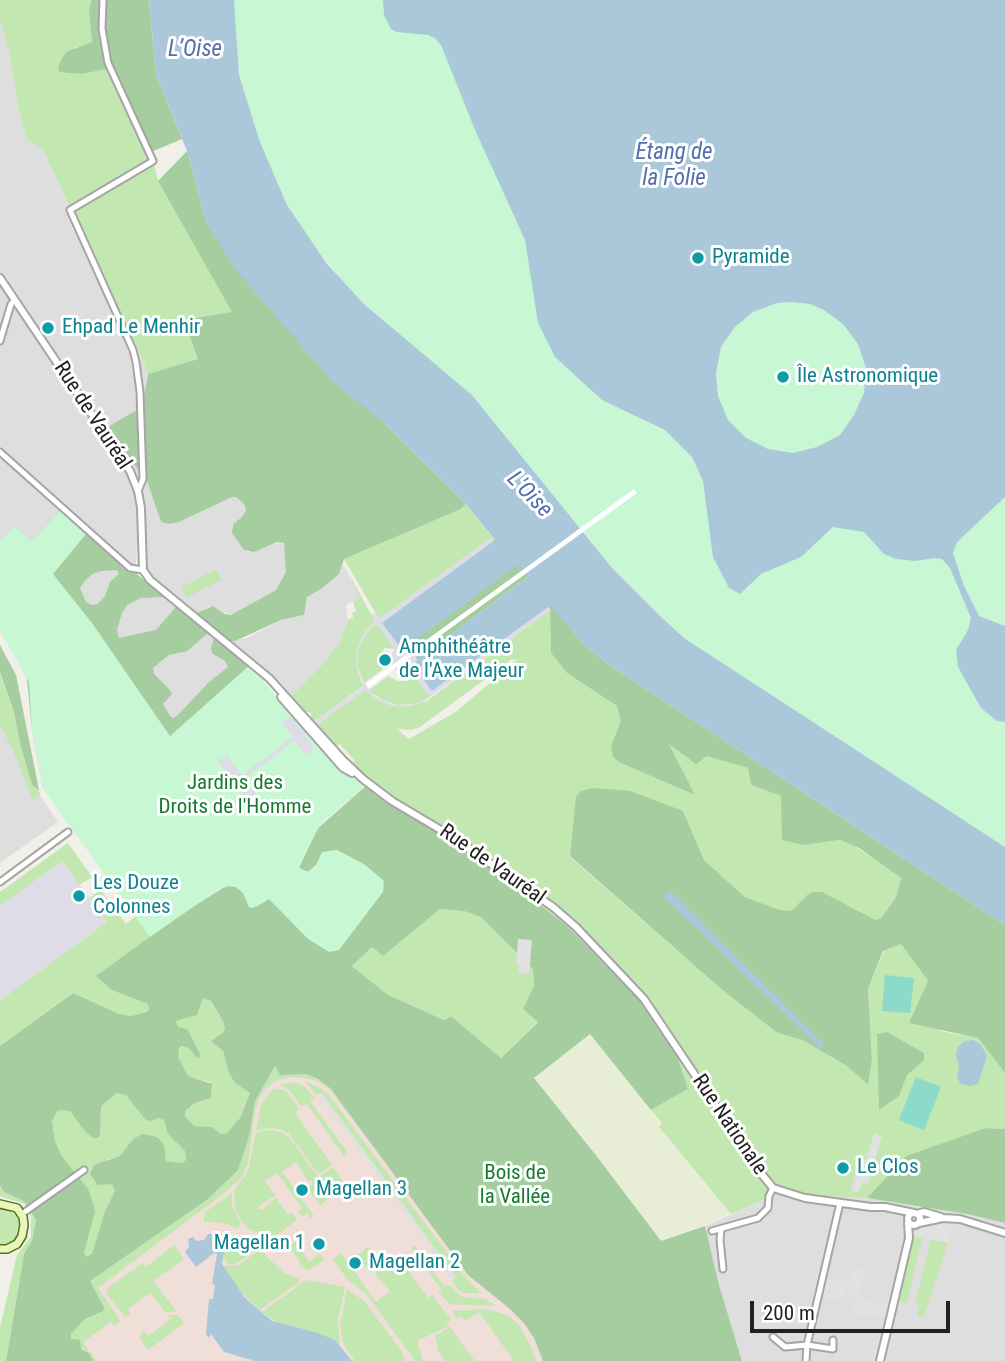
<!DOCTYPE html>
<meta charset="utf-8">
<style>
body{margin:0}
#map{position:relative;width:1005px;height:1361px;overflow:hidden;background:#f0efe8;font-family:"Roboto Condensed",sans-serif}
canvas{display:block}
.scale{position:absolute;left:750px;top:1301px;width:200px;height:32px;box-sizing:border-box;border:4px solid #212121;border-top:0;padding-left:9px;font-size:21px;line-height:24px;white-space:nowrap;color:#212121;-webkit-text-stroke:5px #fff;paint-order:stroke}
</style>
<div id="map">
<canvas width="1005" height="1361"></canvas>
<div class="scale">200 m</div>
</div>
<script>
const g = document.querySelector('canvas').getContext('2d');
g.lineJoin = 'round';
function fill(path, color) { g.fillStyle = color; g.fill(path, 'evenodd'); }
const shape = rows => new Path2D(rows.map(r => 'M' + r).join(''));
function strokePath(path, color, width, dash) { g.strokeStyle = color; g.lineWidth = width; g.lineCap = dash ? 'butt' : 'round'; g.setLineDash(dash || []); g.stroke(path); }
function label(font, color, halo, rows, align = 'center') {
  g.font = font + ' "Roboto Condensed",sans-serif'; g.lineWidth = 6; g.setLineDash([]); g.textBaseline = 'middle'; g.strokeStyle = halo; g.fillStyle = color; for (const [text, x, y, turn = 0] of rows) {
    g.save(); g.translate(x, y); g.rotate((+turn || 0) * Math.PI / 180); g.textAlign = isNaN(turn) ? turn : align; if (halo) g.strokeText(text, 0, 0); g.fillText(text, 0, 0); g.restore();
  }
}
fill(shape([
 [0,22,9,50,18,106,27,140,42,148,142,358,148,374,142,407,107,428,147,481,161,522,179,522,232,497,236,497,244,504,246,510,242,517,233,524,231,529,244,550,248,552,281,542,286,548,286,572,276,590,231,615,210,606,196,613,148,572,146,566,145,532,137,533,136,568,138,575,249,666,171,737,31,542,16,527,0,541],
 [341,562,361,598,346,605,348,620,339,644,320,667,291,696,266,671,227,641,247,638,281,620,304,615,307,597,321,589,341,570],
 [0,672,40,795,58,822,0,863],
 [777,1194,867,1198,967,1214,1005,1223,1005,1361,742,1361,719,1285,705,1226]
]), '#dfdede');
fill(shape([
 [180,915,527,1315,551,1361,6,1361,36,1220,24,1201,0,1186,0,1046]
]), '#f0ded8');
fill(shape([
 [590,1034,662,1123,659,1128,731,1214,661,1242,587,1143,534,1078]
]), '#e7eed5');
fill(shape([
 [0,0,91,0,89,12,92,42,90,44,73,48,112,68,151,152,158,181,233,312,199,359,148,374,142,358,42,148,27,140,18,106,9,50,0,22],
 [466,504,495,541,493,542,490,539,379,619,344,559,461,509],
 [342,561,375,622,363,634,356,653,357,670,363,686,314,722,309,717,312,715,310,712,304,712,291,696,320,667,339,644,348,620,353,618,352,613,356,611,353,602,360,598],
 [216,569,222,580,187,597,181,588],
 [550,610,551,653,567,673,617,706,622,720,611,746,694,794,668,742,748,768,751,785,781,796,803,845,840,840,851,844,901,877,896,897,881,918,875,920,807,895,791,911,779,911,745,897,704,860,683,811,570,857,720,988,776,1032,804,1041,847,1066,867,1084,872,1059,868,989,884,951,901,944,928,981,940,1031,978,1038,1005,1073,1005,1129,985,1128,906,1156,867,1198,777,1194,731,1214,659,1127,662,1123,651,1110,688,1089,639,1000,568,927,528,895,425,824,392,806,363,783,366,786,216,798,307,732,345,772,355,761,340,744,336,747,317,725,366,689,377,700,394,706,411,706,427,701],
 [518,659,457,711,409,739,397,729,411,730,420,727,511,660],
 [377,623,395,649,384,648,381,660,383,669,364,683,357,665,358,651,365,635],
 [411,671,430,697,424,700,413,704,398,705,382,700,369,690,388,676,398,681,409,681],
 [0,674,14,712,20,743,32,785,39,790,40,795,33,800,12,748,0,725],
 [68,843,92,877,79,885,62,862,0,906,0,892],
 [107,878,197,904,97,976,112,990,148,1004,149,1009,147,1012,131,1016,119,1014,72,993,0,1046,0,1000,107,922,89,898,101,890,126,924,135,917],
 [440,909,464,911,481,917,533,969,534,986,523,1009,538,1021,501,1058,451,1016,444,1020,388,995,352,966,372,947,383,956],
 [203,998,210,1001,223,1021,225,1028,224,1032,211,1041,223,1051,229,1073,235,1083,250,1092,241,1117,227,1133,221,1134,212,1127,194,1126,185,1116,188,1107,207,1100,211,1082,188,1076,178,1057,178,1050,185,1046,189,1048,193,1054,193,1042,189,1034,178,1027,176,1021,197,1015],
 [275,1066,280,1075,306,1074,324,1083,334,1093,375,1149,330,1090,319,1082,307,1078,291,1077,277,1080,265,1089,259,1098,255,1112,248,1162,242,1177,223,1194,98,1288,120,1320,115,1326,111,1322,83,1342,96,1361,93,1361,90,1354,81,1349,71,1339,71,1334,85,1319,90,1281,208,1199,238,1170,249,1137,255,1101],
 [295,1082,306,1088,314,1098,310,1101,348,1153,344,1156,307,1104,301,1106,288,1089,280,1085],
 [306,1082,317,1086,329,1095,466,1278,481,1293,463,1293,457,1288,452,1281,456,1277,322,1093,316,1095],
 [274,1088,286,1091,299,1109,295,1113,332,1165,321,1173,317,1172,289,1134,283,1130,273,1128,256,1130,262,1102],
 [117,1093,126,1095,152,1121,158,1118,164,1119,176,1142,185,1151,186,1160,182,1163,166,1161,138,1135,120,1156,107,1159,105,1184,112,1184,115,1191,105,1211,92,1254,86,1258,84,1252,88,1189,61,1155,55,1141,52,1121,53,1115,61,1109,70,1111,85,1130,101,1125,101,1106],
 [270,1130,281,1132,289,1137,332,1196,320,1205,307,1187,312,1185,312,1181,308,1181,296,1162,282,1172,314,1216,310,1218,307,1213,302,1217,298,1211,302,1208,277,1173,273,1176,265,1181,274,1194,279,1193,259,1206,258,1209,262,1210,276,1198,288,1215,292,1213,297,1220,271,1239,249,1229,240,1219,235,1210,234,1190,248,1171,256,1133],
 [333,1167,343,1181,335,1187,338,1192,333,1195,321,1178,321,1175],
 [0,1186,4,1192,24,1201,36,1220,32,1242,24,1254,6,1361,0,1361,0,1328,17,1255,31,1237,31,1216,25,1204,0,1196],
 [232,1193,232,1206,240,1223,238,1229,227,1224,204,1221,204,1213],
 [5,1207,15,1212,20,1222,17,1237,12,1243,5,1245,0,1244,0,1208],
 [227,1234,236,1236,236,1239,238,1236,244,1238,257,1250,235,1264,227,1264,226,1259,223,1258],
 [914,1236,922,1238,907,1303,898,1301],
 [931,1239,948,1243,924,1317,917,1316,919,1306,915,1304],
 [296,1241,309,1262,320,1254,324,1260,309,1270,300,1266,300,1262,289,1246],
 [174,1245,184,1259,153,1281,177,1312,165,1312,150,1293,128,1309,131,1314,125,1317,107,1294,107,1288,143,1263,146,1267],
 [414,1245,444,1286,450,1285,462,1297,485,1299,497,1306,449,1304,438,1291,441,1289,411,1248],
 [368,1247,383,1268,398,1257,428,1298,433,1295,451,1320,447,1323,449,1326,417,1341,423,1361,415,1361,369,1297,347,1279,333,1259,341,1253,376,1302,390,1291,376,1275,376,1271,373,1270,370,1273,357,1255],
 [260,1250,283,1272,299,1279,299,1282,260,1310,238,1290,223,1266,238,1265],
 [306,1280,345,1287,338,1319,340,1344,315,1332,279,1324,262,1312],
 [347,1289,364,1301,402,1352,405,1361,355,1361,344,1345,340,1327],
 [487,1309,507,1315,519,1325,530,1344,536,1361,514,1361,479,1312,466,1321,461,1316,457,1319,452,1311],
 [167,1315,178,1315,184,1323,148,1350,139,1337,144,1331,148,1336,170,1320],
 [450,1327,467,1351,475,1361,445,1361,439,1353,435,1336]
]), '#c2e7b1');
fill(shape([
 [91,0,149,0,156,74,182,139,151,152,112,68,81,74,60,72,58,69,60,62,66,52,92,42,89,12],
 [187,151,207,224,384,423,466,504,461,509,344,559,339,574,321,589,307,597,304,615,281,620,235,641,227,641,196,613,213,606,225,614,231,615,276,590,286,572,284,543,277,542,254,552,244,550,232,533,233,524,242,517,246,510,244,504,236,497,232,497,179,522,169,524,161,522,147,481,106,428,142,407,148,374,198,359,184,320,232,312,158,181],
 [60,511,119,563,138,575,163,597,141,598,127,605,122,613,117,629,119,638,156,630,176,607,208,633,187,651,169,655,153,668,154,674,171,691,172,694,163,704,170,716,173,718,178,715,208,683,228,667,225,661,213,654,211,649,214,638,249,666,171,737,43,789,32,730,27,679,98,656,39,548,0,541,16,526,31,541],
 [117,570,119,574,110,582,105,596,98,604,92,605,86,602,80,588,84,582,92,574,101,571],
 [518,563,529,576,425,654,422,655,414,644,415,640],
 [551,604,583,644,608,664,1005,925,1005,1073,978,1038,909,1023,928,981,901,944,883,951,868,989,872,1059,868,1085,847,1066,804,1041,776,1032,720,988,570,856,576,797,581,791,592,788,630,791,683,811,704,860,745,897,779,910,791,911,807,895,813,892,822,892,875,920,881,918,896,897,901,878,859,848,840,840,803,845,782,840,781,796,751,785,748,768,707,756,696,764,669,744,695,795,619,762,613,757,611,746,621,721,617,706,567,673,551,653,550,610,548,606],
 [0,645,16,675,39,790,32,785,20,743,14,712,0,672],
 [366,786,392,806,425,824,528,895,568,927,639,1000,676,1053,688,1089,651,1110,590,1034,534,1078,595,1154,661,1241,705,1226,719,1285,742,1361,543,1361,534,1338,524,1323,510,1309,468,1275,331,1089,318,1079,306,1074,280,1075,275,1066,255,1101,249,1137,238,1170,208,1199,90,1281,105,1310,85,1319,71,1334,71,1339,80,1340,81,1349,90,1354,93,1361,6,1361,24,1254,32,1241,36,1220,24,1201,4,1192,0,1186,0,1046,73,993,119,1014,131,1016,147,1012,149,1009,148,1004,112,990,96,976,180,915,226,886,239,887,246,897,249,907,252,908,269,899,287,915,316,865,308,872,299,868,317,829],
 [440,909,464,911,481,917,533,969,534,986,523,1009,538,1022,501,1058,451,1016,444,1020,388,995,352,966,372,947,383,956],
 [203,998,211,1001,223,1021,225,1028,224,1032,211,1041,223,1051,229,1073,235,1083,250,1093,241,1117,227,1133,221,1134,212,1127,194,1126,185,1116,186,1110,193,1104,211,1098,212,1084,188,1076,178,1057,179,1048,182,1046,189,1048,196,1057,199,1058,200,1054,187,1029,178,1027,176,1021,197,1015],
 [117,1093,126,1095,146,1120,152,1121,158,1118,164,1120,168,1134,185,1151,186,1160,182,1163,166,1161,164,1145,157,1137,143,1134,134,1138,120,1156,94,1165,90,1174,98,1185,112,1184,115,1191,105,1211,92,1254,86,1257,84,1252,95,1212,92,1200,88,1189,61,1155,55,1141,52,1121,57,1111,61,1110,70,1111,84,1130,93,1138,97,1138,100,1136,101,1106],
 [887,1032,924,1053,924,1060,907,1075,899,1096,879,1110,877,1034],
 [985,1128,1005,1129,1005,1223,967,1214,867,1198,906,1156]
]), '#a5cd9f');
fill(shape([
 [234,0,1005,0,1005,847,684,638,659,615,612,568,472,395,393,330,347,287,310,240,287,205,260,142,239,75],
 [60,511,86,534,53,574,92,623,170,736,249,666,259,675,281,704,336,766,366,786,321,823,299,866,301,870,308,872,316,865,322,852,337,850,364,864,384,881,383,892,339,950,329,952,308,939,269,899,256,907,249,907,243,893,233,885,219,889,150,937,43,789,32,730,29,682,0,631,0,541,16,526,31,541]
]), '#c8f7d4');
fill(shape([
 [885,975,914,978,910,1013,882,1011],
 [916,1077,941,1087,924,1130,899,1120]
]), '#8bdaca');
fill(shape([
 [518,939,532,940,529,974,518,973,519,964,516,964],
 [321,1092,456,1278,453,1280,318,1095],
 [874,1133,882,1136,868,1184,862,1182,859,1192,851,1191,860,1158,866,1160],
 [929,1223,953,1223,948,1243,914,1236,920,1228,929,1227],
 [851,1266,866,1268,860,1293,862,1294,862,1301,889,1303,886,1318,851,1314,852,1300,856,1300,855,1297,848,1297],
 [827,1279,847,1281,844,1301,823,1299]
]), '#e1e1e1');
fill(shape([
 [490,539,493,542,399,647,407,647,414,652,417,660,415,667,432,691,548,606,550,610,422,703,405,707,391,706,377,700,365,690,304,734,314,750,306,755,295,741,244,778,260,801,257,799,252,800,252,808,216,758,223,760,226,757,225,752,242,775,293,737,282,722,290,717,302,731,363,687,357,670,356,653,363,634,375,622,371,615,374,613,379,619],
 [377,624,395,649,390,657,392,667,400,673,411,671,430,697,427,699,410,705,394,705,376,697,362,681,357,666,358,651,365,635],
 [62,861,107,922,0,1000,0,906]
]), '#dedce6');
fill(shape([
 [149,0,234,0,239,75,260,142,287,205,327,264,365,305,472,395,612,568,659,615,684,638,1005,847,1005,925,608,664,583,644,551,605,432,691,414,667,417,660,414,652,407,647,400,647,382,623,495,540,466,504,384,423,331,380,236,270,207,224,187,151,156,74],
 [518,564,529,576,425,654,421,654,414,644,416,640],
 [383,0,1005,0,1005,497,957,542,953,553,964,586,979,616,1005,626,1005,722,997,721,981,708,958,667,956,650,968,630,971,618,950,568,942,559,934,558,915,561,896,559,884,554,864,532,833,527,801,557,761,574,740,594,729,588,713,557,703,481,692,457,665,430,602,400,555,357,538,323,525,240,475,130,441,45,435,38,428,35,397,32,391,29,384,15],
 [792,302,810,304,824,310,843,324,858,344,866,368,864,393,854,415,840,435,817,447,793,453,768,449,746,438,728,420,718,396,716,373,721,347,734,328,753,312,777,303],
 [670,890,824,1044,820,1048,663,896],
 [973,1040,981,1045,987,1056,978,1084,970,1086,961,1084,957,1078,959,1067,956,1054,958,1047,964,1041],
 [208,1234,227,1234,222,1264,245,1298,272,1321,315,1332,335,1340,352,1361,255,1361,224,1352,211,1334,209,1338,206,1334,209,1299,213,1299,215,1285,212,1284,217,1254,214,1253,196,1267,185,1252,189,1247,188,1239,193,1237,196,1241,204,1240]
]), '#abc8db');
fill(shape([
 [634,489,637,493,368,688,366,684]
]), '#fff');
const minor = shape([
 [103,0,102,29,108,63,153,161,70,210,133,350,136,362,140,392,143,479,138,491],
 [0,341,11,304,14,301],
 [0,452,130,568,143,570],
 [0,882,68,832],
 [22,1214,84,1170],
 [721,1229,720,1240,723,1269],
 [712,1231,758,1218,768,1208,769,1196,773,1188],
 [773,1337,785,1347,807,1345,833,1349,833,1340],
 [806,1361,807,1345,840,1203]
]);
const tertiary = shape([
 [0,278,130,471,138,491,141,508,143,570,150,580,269,678,344,761,363,779,392,801,451,836,553,907,576,927,644,999,760,1172,773,1188,805,1198,871,1207,885,1207,914,1213],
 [281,697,343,768,352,773],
 '908 1219a6 6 0 1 1 12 0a6 6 0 1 1-12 0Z',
 [917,1214,924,1212,941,1217],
 [919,1223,943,1218,960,1219,1005,1233],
 [880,1361,909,1238,908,1223]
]);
const secondary = shape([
 [0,1204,17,1208,23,1217,24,1225,22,1236,17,1244,7,1249,0,1249]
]);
strokePath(minor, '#a5a5a5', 9);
strokePath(tertiary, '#a5a5a5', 10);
strokePath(secondary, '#56740c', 10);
strokePath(minor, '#fff', 5);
strokePath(tertiary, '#fff', 6);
strokePath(secondary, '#eaf6c0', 7);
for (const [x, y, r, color] of [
 [698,258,7,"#0f9aa8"],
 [48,328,7,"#0f9aa8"],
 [783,377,7,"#0f9aa8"],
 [385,660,7,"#0f9aa8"],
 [79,896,7,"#0f9aa8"],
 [843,1168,7,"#0f9aa8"],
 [302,1190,7,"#0f9aa8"],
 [319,1244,7,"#0f9aa8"],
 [355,1263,7,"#0f9aa8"]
]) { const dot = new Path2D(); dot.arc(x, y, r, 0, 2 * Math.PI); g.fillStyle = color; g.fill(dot); strokePath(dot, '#fff', 2.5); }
label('21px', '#0d838f', '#fff', [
 ["Pyramide",712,258],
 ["Ehpad Le Menhir",62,328],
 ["Île Astronomique",797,377],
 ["Amphithéâtre",399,648],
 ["de l'Axe Majeur",399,672],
 ["Les Douze",93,884],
 ["Colonnes",93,908],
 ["Le Clos",857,1168],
 ["Magellan 3",316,1190],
 ["Magellan 1",305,1244,"right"],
 ["Magellan 2",369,1263]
], 'left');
label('21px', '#212121', '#fff', [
 ["Rue de Vauréal",92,416,57],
 ["Rue de Vauréal",492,865,35],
 ["Rue Nationale",729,1125,56]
]);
label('21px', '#137b2e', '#fff', [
 ["Jardins des",235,784],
 ["Droits de l'Homme",235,808],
 ["Bois de",515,1174],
 ["la Vallée",515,1198]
]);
label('italic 23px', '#526fac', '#fff', [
 ["L’Oise",195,50],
 ["Étang de",674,153],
 ["la Folie",674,179],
 ["L'Oise",529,495,46]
]);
</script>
